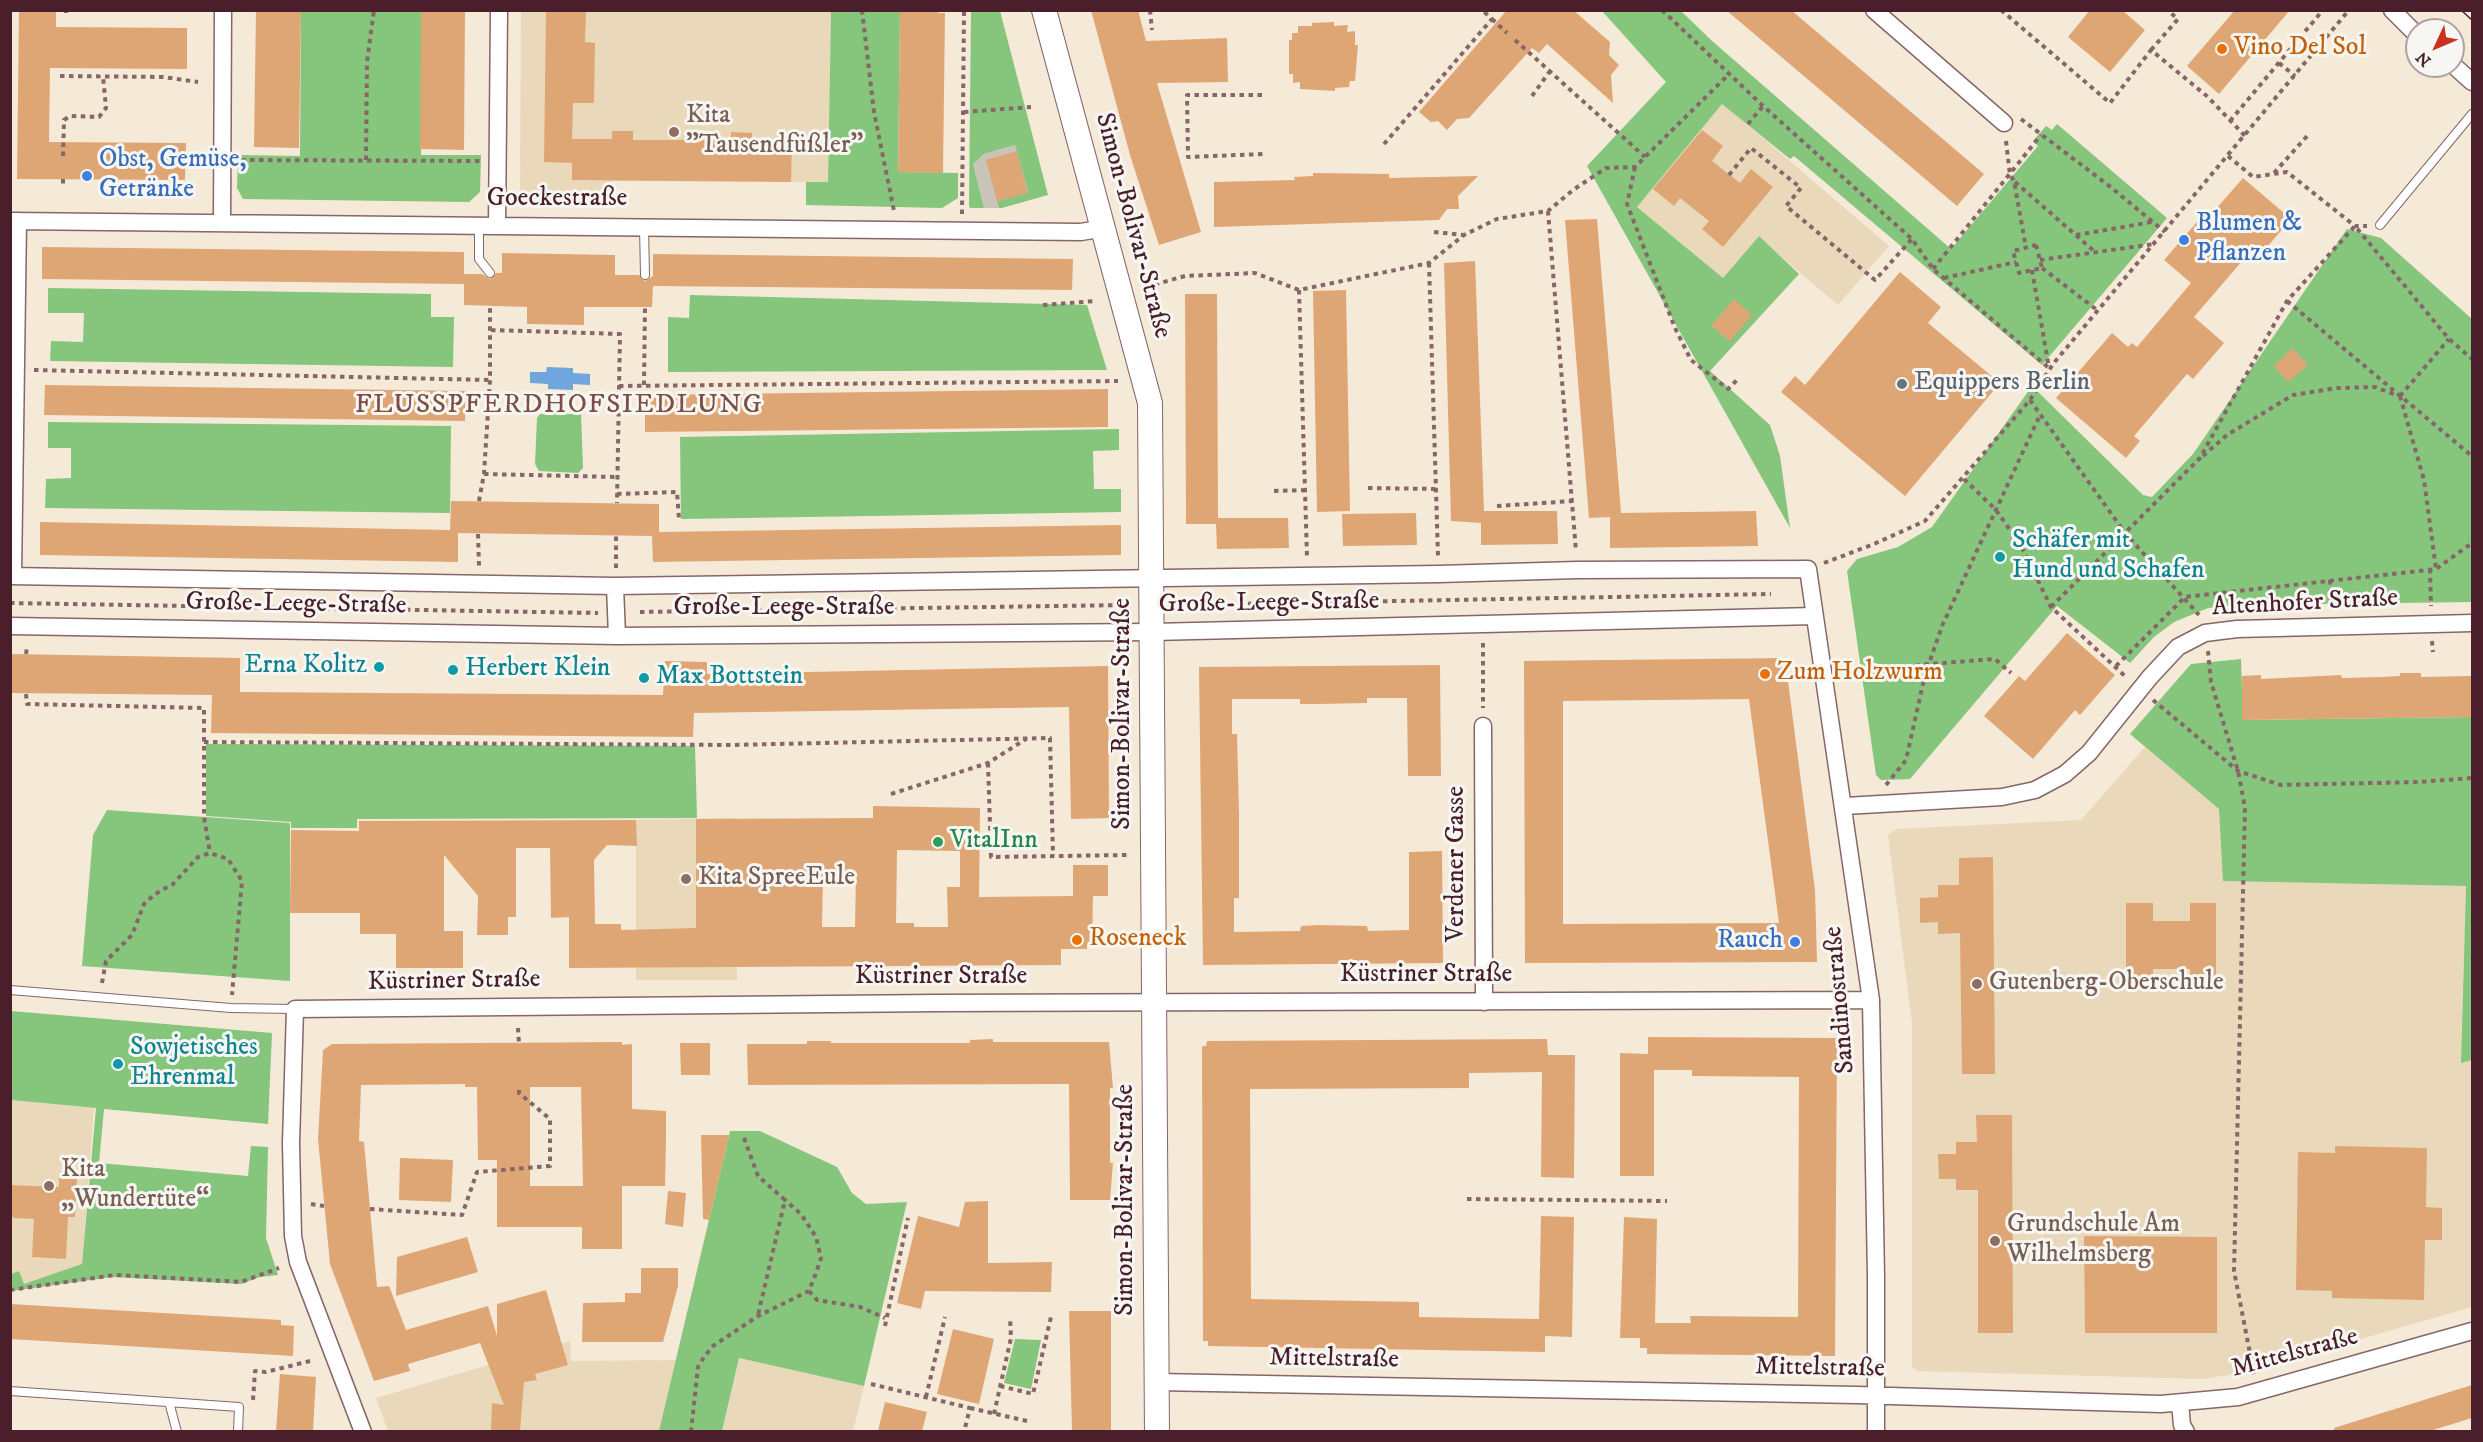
<!DOCTYPE html>
<meta charset="utf-8">
<style>
body{margin:0}
#map{position:relative;width:2483px;height:1442px;overflow:hidden;background:#f5e9d8;font-family:"IM FELL DW Pica",serif}
canvas{display:block}
.frame{position:absolute;inset:0;border:12px solid #4a1f2b;pointer-events:none}
.north{position:absolute;left:2405px;top:18px;width:60px;height:60px;box-sizing:border-box;background:#f6f6f2;border:2px solid #b1a0a2;border-radius:50%;rotate:226deg;font-size:16px;font-weight:700;line-height:24px;text-align:center;color:#4a1f2b}
.north::after{content:'';display:block;margin:auto;width:21px;height:27px;background:#c8321e;clip-path:polygon(50% 0,100% 100%,50% 72%,0 100%)}
</style>
<div id="map">
<canvas width="2483" height="1442"></canvas>
<div class="frame"></div>
<div class="north">N</div>
</div>
<script>
const g = document.querySelector('canvas').getContext('2d');
g.lineJoin = 'round';
function fill(path, color) { g.fillStyle = color; g.fill(path, 'evenodd'); }
const shape = rows => new Path2D(rows.map(r => 'M' + r).join(''));
function strokePath(path, color, width, dash) { g.strokeStyle = color; g.lineWidth = width; g.lineCap = dash ? 'butt' : 'round'; g.setLineDash(dash || []); g.stroke(path); }
function label(font, color, halo, rows, align = 'center') {
  g.font = font + ' "IM FELL DW Pica",serif'; g.lineWidth = 6; g.setLineDash([]); g.textBaseline = 'middle'; g.strokeStyle = halo; g.fillStyle = color; for (const [text, x, y, turn = 0] of rows) {
    g.save(); g.translate(x, y); g.rotate((+turn || 0) * Math.PI / 180); g.textAlign = isNaN(turn) ? turn : align; if (halo) g.strokeText(text, 0, 0); g.fillText(text, 0, 0); g.restore();
  }
}
fill(shape([
 [521,11,831,11,828,182,612,181,612,204,528,203,520,191],
 [1722,103,1889,246,1838,305,1758,237,1723,278,1637,207],
 [2145,747,2219,809,2224,881,2466,886,2461,1062,2472,1060,2472,1307,2243,1373,2202,1379,1917,1371,1912,1366,1912,1023,1888,835,1897,829,2081,820],
 [736,818,737,980,636,980,636,820],
 [10,1100,94,1108,82,1265,24,1285,11,1275],
 [570,1341,571,1361,676,1360,659,1431,388,1431,376,1398],
 [739,1358,864,1386,853,1431,722,1432]
]), '#e9d9ba');
fill(shape([
 [1015,145,1028,193,997,201,999,208,984,208,973,164,984,154]
]), '#c9c3b8');
fill(shape([
 [892,10,900,12,898,172,958,173,958,198,942,208,806,205,806,182,828,182,831,11],
 [301,11,421,11,421,155,481,155,480,192,469,202,243,199,237,188,238,155,300,156],
 [971,11,1000,11,1048,195,1002,208,999,208,997,201,1028,192,1015,145,984,154,973,164,984,208,970,208,969,205],
 [1602,11,1681,11,1711,40,1951,249,2038,146,2033,141,2046,126,2052,130,2057,124,2167,218,2042,365,1794,156,1790,159,1722,104,1637,207,1723,278,1759,236,1799,274,1710,371,1770,425,1780,456,1790,528,1587,166,1666,82],
 [2347,229,2381,238,2472,319,2472,602,2245,605,2208,608,2174,622,2154,637,2130,663,2057,606,1910,779,1881,780,1876,775,1847,571,1857,559,1898,547,1932,527,2032,386,2143,495,2152,497,2193,454],
 [48,288,431,294,431,317,454,317,453,367,50,361,51,341,83,342,84,313,48,313],
 [690,295,1087,305,1107,370,668,372,668,317,689,318],
 [540,414,581,414,583,468,578,473,539,471,535,464,537,418],
 [48,422,451,426,450,513,45,508,46,479,71,478,71,448,48,448],
 [1119,429,1119,450,1093,451,1094,489,1121,489,1121,512,681,519,680,437],
 [2241,659,2243,720,2472,717,2472,1060,2461,1063,2466,886,2223,881,2219,809,2130,734,2191,664],
 [206,744,695,746,697,818,357,819,357,828,291,828,291,822,206,816],
 [107,810,290,823,290,981,82,966,93,835],
 [11,1011,272,1033,268,1124,104,1109,99,1163,248,1176,251,1146,268,1147,266,1238,278,1275,260,1277,241,1284,112,1277,11,1291,11,1274,19,1271,24,1284,82,1264,96,1108,11,1100],
 [730,1131,760,1131,837,1167,852,1193,866,1204,907,1202,864,1386,739,1358,722,1431,659,1431],
 [1015,1339,1041,1340,1031,1389,1004,1383]
]), '#85c57c');
fill(shape([
 [547,367,573,368,573,373,590,374,590,385,573,384,573,390,548,389,548,384,530,383,530,372,546,372]
]), '#6fa6dd');
fill(shape([
 [19,10,56,10,56,27,187,28,187,69,50,68,49,142,186,143,185,180,17,179],
 [256,10,301,10,299,148,254,147],
 [421,10,465,10,464,150,420,149],
 [546,10,586,10,585,42,595,43,594,103,573,103,572,139,612,139,612,131,633,131,633,140,731,140,731,132,752,133,752,141,792,141,791,182,572,180,572,163,544,162],
 [900,10,938,10,938,13,945,13,943,173,898,172],
 [1091,10,1138,10,1146,41,1227,38,1228,82,1157,83,1201,232,1159,245,1130,155],
 [1507,10,1573,10,1610,42,1609,55,1619,65,1611,75,1613,103,1547,44,1539,53,1532,48,1469,118,1457,119,1447,130,1438,121,1431,122,1419,112],
 [1726,10,1791,10,1984,174,1957,206],
 [2090,10,2122,10,2145,30,2110,72,2068,37],
 [2235,10,2290,10,2219,94,2187,66],
 [1334,22,1334,26,1348,25,1347,32,1355,31,1355,45,1358,45,1355,81,1350,81,1349,87,1335,88,1335,91,1300,89,1300,82,1293,83,1293,74,1289,74,1289,40,1292,40,1292,33,1298,33,1298,26,1312,26,1312,23],
 [1702,130,1723,146,1712,161,1740,183,1751,169,1773,187,1723,247,1702,229,1709,221,1680,198,1674,206,1653,189],
 [1017,151,1028,193,997,201,986,160],
 [1313,173,1389,174,1389,178,1478,176,1458,196,1459,209,1447,209,1439,220,1214,227,1214,182,1295,180,1294,177,1313,176],
 [2243,178,2291,219,2256,260,2249,253,2194,317,2224,343,2193,379,2187,374,2134,436,2140,441,2126,458,2056,398,2112,333,2128,347,2132,343,2137,347,2191,283,2164,260,2197,222,2201,226],
 [1597,219,1621,513,1756,511,1758,546,1610,548,1610,517,1589,518,1565,220],
 [42,247,464,252,464,274,482,274,490,279,496,273,502,273,502,253,615,255,615,275,639,275,645,281,653,276,653,254,1073,259,1072,290,653,286,652,307,584,307,584,325,527,324,527,307,464,305,464,284,42,279],
 [1475,261,1484,511,1557,511,1558,544,1481,545,1481,523,1451,521,1444,263],
 [1900,272,1941,307,1928,323,2000,383,1905,496,1781,392,1795,376,1805,385],
 [1346,290,1350,511,1317,512,1313,291],
 [1185,294,1217,294,1218,518,1288,518,1289,548,1217,549,1216,524,1186,524],
 [1734,299,1752,315,1730,341,1711,326],
 [2293,348,2308,365,2288,382,2274,366],
 [45,385,466,391,465,421,44,415],
 [1108,389,1108,427,645,432,645,395],
 [451,501,659,504,659,532,1121,525,1121,555,653,562,652,536,458,533,458,562,40,555,40,522,450,530],
 [1416,513,1417,545,1343,546,1342,514],
 [2067,633,2115,675,2080,715,2075,710,2033,759,1984,716,2019,676,2025,681],
 [10,654,240,658,240,692,663,695,665,661,707,662,707,674,1108,666,1109,818,1071,819,1069,707,694,713,693,737,211,733,212,695,10,693],
 [1785,658,1815,890,1817,962,1525,963,1524,661],
 [1749,699,1779,923,1563,924,1563,701],
 [1440,665,1441,776,1408,776,1407,698,1367,698,1367,703,1318,704,1300,704,1300,699,1232,699,1232,734,1237,734,1239,813,1239,898,1234,898,1234,932,1300,931,1301,926,1319,925,1367,926,1368,931,1409,930,1409,852,1442,851,1443,963,1203,965,1199,667],
 [2400,673,2421,673,2421,677,2472,676,2472,717,2242,720,2242,676,2261,675,2261,679,2341,675,2342,678,2381,677,2400,676],
 [873,806,980,808,979,897,1073,896,1073,865,1108,865,1108,896,1093,896,1092,946,1087,946,1087,949,1061,949,1061,965,569,968,569,917,551,918,550,848,516,848,516,917,508,917,508,935,477,935,478,896,444,855,444,931,463,931,463,968,396,968,396,934,360,934,360,913,290,913,291,830,359,831,359,821,636,820,637,846,607,845,594,860,595,924,621,924,621,930,696,928,696,819,873,818],
 [897,850,960,851,960,887,947,887,948,927,914,927,914,923,896,923],
 [823,873,856,873,855,927,822,927],
 [1993,857,1995,1074,1962,1074,1960,933,1938,934,1938,922,1920,923,1920,898,1938,897,1938,885,1959,885,1959,858],
 [2126,903,2153,903,2153,921,2190,921,2190,903,2216,903,2216,980,2190,980,2190,969,2153,969,2153,980,2126,980],
 [1648,1037,1837,1038,1835,1356,1647,1354,1647,1348,1640,1348,1640,1338,1620,1338,1624,1217,1657,1219,1655,1323,1691,1323,1690,1316,1798,1317,1799,1077,1692,1076,1692,1070,1654,1070,1654,1176,1620,1176,1620,1053,1648,1054],
 [993,1039,993,1042,1109,1042,1113,1088,1110,1088,1110,1163,1113,1163,1110,1200,1070,1200,1069,1084,748,1085,747,1044,807,1044,807,1041,831,1041,831,1043,970,1043,970,1040],
 [1547,1039,1548,1055,1575,1055,1574,1178,1541,1177,1542,1072,1469,1073,1469,1088,1250,1089,1251,1299,1419,1302,1419,1317,1539,1319,1541,1216,1574,1217,1572,1337,1545,1336,1545,1352,1208,1346,1208,1341,1203,1341,1202,1046,1206,1046,1207,1041],
 [622,1042,622,1045,632,1044,632,1109,666,1111,666,1140,665,1186,622,1186,622,1249,582,1249,582,1227,497,1227,497,1160,478,1160,477,1087,465,1087,465,1084,361,1085,359,1141,364,1142,377,1287,389,1286,406,1330,488,1306,497,1336,497,1304,546,1290,568,1365,535,1374,537,1380,524,1382,520,1431,491,1431,492,1403,504,1405,480,1343,408,1364,410,1371,374,1381,330,1264,318,1139,323,1050,332,1044],
 [530,1087,581,1087,583,1186,530,1186],
 [680,1043,710,1043,710,1075,681,1075],
 [1976,1115,2012,1115,2013,1333,1978,1333,1978,1190,1956,1190,1956,1179,1939,1179,1938,1154,1956,1154,1956,1142,1977,1142],
 [701,1135,729,1135,709,1220,703,1219],
 [2335,1146,2427,1148,2426,1207,2442,1208,2442,1240,2425,1240,2424,1300,2332,1298,2332,1291,2296,1290,2298,1152,2335,1153],
 [400,1158,453,1160,451,1202,399,1200],
 [59,1178,77,1179,75,1217,68,1217,66,1259,32,1257,34,1219,14,1218,10,1215,10,1185,59,1187],
 [668,1191,686,1193,683,1227,665,1224],
 [988,1201,988,1263,1052,1262,1051,1292,925,1291,921,1309,897,1303,918,1216,959,1227,965,1202],
 [2084,1236,2217,1237,2217,1333,2085,1333],
 [467,1237,478,1272,396,1296,397,1257],
 [641,1268,678,1268,678,1286,663,1342,582,1342,583,1303,625,1302,625,1293,641,1293],
 [10,1304,281,1320,281,1325,294,1326,293,1356,10,1339],
 [1069,1311,1111,1311,1111,1431,1072,1431],
 [953,1329,994,1339,979,1404,937,1394],
 [280,1374,316,1377,313,1431,276,1431],
 [2472,1385,2472,1418,2430,1431,2334,1431,2334,1428],
 [885,1402,927,1412,922,1431,878,1431]
]), '#dfa675');
const lane = shape([
 [2380,225,2472,114],
 [479,226,479,259,490,273],
 [644,227,645,275],
 [10,990,231,1008,295,1009],
 [10,1391,239,1407,238,1432],
 [169,1402,177,1432]
]);
const street = shape([
 [1874,10,2004,123],
 [2392,10,2417,35],
 [2453,65,2472,82],
 [10,221,1081,232,1104,228],
 [222,222,223,10],
 [497,226,499,10],
 [10,576,615,586,1439,574,1577,570,1808,569,1871,1000,1876,1277,1876,1432],
 [13,576,18,221],
 [615,586,617,636],
 [10,626,617,636,1153,632,1814,616],
 [1483,726,1484,1002],
 [1845,806,2002,797,2035,790,2065,774,2089,753,2150,677,2178,647,2205,633,2237,629,2472,623],
 [1156,1382,1857,1395,2161,1404,2238,1397,2472,1331],
 [2180,1403,2182,1425,2186,1432],
 [363,1432,298,1262,293,1236,291,1143,295,1009,938,1003,1871,1000]
]);
const secondary = shape([
 [1044,10,1150,403,1157,1432]
]);
strokePath(lane, '#866668', 10);
strokePath(street, '#866668', 19);
strokePath(secondary, '#866668', 26);
strokePath(shape([
 [862,10,874,112,894,211],
 [1150,10,1152,30],
 [1662,10,1763,106,1912,239,1933,269,2050,369],
 [2001,10,2110,103,2151,50,2208,97,2245,136],
 [66,13,66,10],
 [1492,19,1507,33],
 [1515,40,1645,157],
 [2151,50,2178,19,2167,10],
 [2279,63,2295,76],
 [60,76,163,77,198,82],
 [1262,95,1187,95,1188,157,1263,154],
 [1532,96,1550,71],
 [964,112,1031,107],
 [2021,119,2108,185,2165,232],
 [2230,121,2323,10],
 [1748,124,1763,106],
 [2006,141,2010,175,2014,181,2026,248],
 [1384,144,1492,19,1482,10],
 [63,156,64,120,70,116,99,117,106,108,103,76],
 [2228,156,2253,177,2287,172,2355,226,2367,226],
 [241,160,480,161],
 [366,160,367,62,374,10],
 [1635,167,1627,204,1675,328,1691,360,1728,389,1739,378],
 [2274,173,2308,135],
 [1729,175,1751,148,1801,188,1786,206,1875,280,1912,239],
 [63,179,63,184],
 [2015,182,2094,251],
 [1548,211,1576,551],
 [962,214,964,10],
 [1434,232,1464,235],
 [2076,235,2152,222],
 [2036,245,2042,268,2019,273,2013,251,2036,245],
 [2040,260,2154,244],
 [1429,263,1438,556],
 [2042,268,2097,310],
 [1933,269,2041,135],
 [2032,270,2049,368],
 [1944,278,2016,262],
 [1146,287,1185,276,1255,273,1299,290,1429,263,1464,235,1497,219,1548,211,1573,190,1606,168,1635,167,1729,74],
 [1299,290,1307,557],
 [2287,301,2472,456],
 [1043,305,1096,301],
 [491,330,620,334,617,503],
 [34,370,490,380],
 [644,385,645,307],
 [619,386,1118,381],
 [2400,396,2424,480,2436,569],
 [2400,396,2449,339],
 [2030,400,2125,533,2199,615],
 [2203,456,2227,435,2293,395,2337,388,2375,387,2396,395],
 [484,474,617,477],
 [1964,479,1996,510,2020,544,2051,607,2127,678],
 [1368,488,1436,489],
 [1274,491,1305,490],
 [617,494,677,492,679,519],
 [479,501,484,474,490,380,490,305],
 [1497,506,1573,501],
 [478,534,479,566],
 [1824,563,1874,544,1925,521,2030,400,2053,364,2349,10],
 [616,568,616,536],
 [2430,569,2431,606],
 [2330,580,2331,608],
 [10,603,598,613],
 [1185,605,1771,594],
 [2051,607,2200,458,2287,301,2355,226,2449,339,2472,359],
 [640,612,1126,605],
 [2432,641,2433,652],
 [1483,643,1483,708],
 [2208,651,2211,682,2238,771,2245,808,2234,1271,2254,1374],
 [26,654,27,647],
 [2116,666,2185,597,2436,569,2472,543],
 [1853,674,1929,664,1995,659,2011,673],
 [26,694,27,704,204,708,204,817,210,853],
 [2153,700,2238,771,2281,785,2419,782,2472,778],
 [204,742,731,745,1050,738,1053,855],
 [988,763,991,857,1128,855],
 [1886,785,1906,760,1925,675,1942,626,2040,415],
 [891,794,988,763,1026,739],
 [102,983,106,961,132,935,144,904,155,894,173,884,198,857,210,853,228,859,242,881,232,995],
 [518,1028,519,1044],
 [744,1138,758,1176,785,1200,758,1315],
 [1467,1199,1667,1201],
 [311,1204,324,1206],
 [370,1209,462,1215,477,1172,550,1166,550,1119,519,1093,519,1087],
 [10,1290,115,1275,241,1282,279,1268],
 [809,1291,817,1300,860,1307,885,1318],
 [885,1326,908,1218],
 [871,1384,970,1408,964,1432],
 [1000,1386,1033,1394,1051,1317],
 [926,1397,945,1317],
 [253,1400,255,1371,266,1372,314,1360],
 [970,1408,1027,1421],
 [994,1414,1011,1338,1010,1317],
 [691,1432,698,1367,704,1357,713,1346,758,1316,809,1291,816,1273,821,1258,816,1237,801,1214,785,1200]
]), '#866668', 4, [4.5, 4.5]);
strokePath(lane, '#fff', 8);
strokePath(street, '#fff', 16);
strokePath(secondary, '#fff', 24);
strokePath(shape([
 [2461,10,2472,20]
]), '#4a1f2b', 1.5);
for (const [x, y, r, color] of [
 [2222,49,6,"#e8710a"],
 [674,132,6,"#8d6e63"],
 [87,176,6,"#3f7fe0"],
 [2184,240,6,"#3f7fe0"],
 [1902,384,6,"#6b7280"],
 [2000,557,6,"#0f9aa8"],
 [379,667,6,"#0f9aa8"],
 [453,670,6,"#0f9aa8"],
 [1765,674,6,"#e8710a"],
 [644,678,6,"#0f9aa8"],
 [938,842,6,"#2e9e5b"],
 [686,879,6,"#8d6e63"],
 [1077,940,6,"#e8710a"],
 [1795,942,6,"#3f7fe0"],
 [1977,984,6,"#8d6e63"],
 [118,1064,6,"#0f9aa8"],
 [49,1186,6,"#8d6e63"],
 [1995,1241,6,"#8d6e63"]
]) { const dot = new Path2D(); dot.arc(x, y, r, 0, 2 * Math.PI); g.fillStyle = color; g.fill(dot); strokePath(dot, '#f6f6f2', 2); }
label('26px', '#c56008', '#f6f6f2', [
 ["Vino Del Sol",2234,49],
 ["Zum Holzwurm",1777,674],
 ["Roseneck",1089,940]
], 'left');
label('26px', '#785e54', '#f6f6f2', [
 ["Kita",686,117],
 ["\"Tausendfüßler\"",686,147],
 ["Kita SpreeEule",698,879],
 ["Gutenberg-Oberschule",1989,984],
 ["Kita",61,1171],
 ["„Wundertüte“",61,1201],
 ["Grundschule Am",2007,1226],
 ["Wilhelmsberg",2007,1256]
], 'left');
label('26px', '#366cbe', '#f6f6f2', [
 ["Obst, Gemüse,",99,161],
 ["Getränke",99,191],
 ["Blumen &",2196,225],
 ["Pflanzen",2196,255],
 ["Rauch",1783,942,"right"]
], 'left');
label('26px', '#4a1f2b', '#f6f6f2', [
 ["Goeckestraße",557,200],
 ["Simon-Bolivar-Straße",1132,226,75],
 ["Große-Leege-Straße",1269,604,-1],
 ["Altenhofer Straße",2305,604,-3],
 ["Große-Leege-Straße",296,605,1],
 ["Große-Leege-Straße",784,609],
 ["Simon-Bolivar-Straße",1124,714,-90],
 ["Verdener Gasse",1458,864,-90],
 ["Küstriner Straße",1426,976],
 ["Küstriner Straße",941,978],
 ["Küstriner Straße",454,982,-1],
 ["Sandinostraße",1841,1000,-95],
 ["Simon-Bolivar-Straße",1127,1200,-90],
 ["Mittelstraße",2295,1354,-15],
 ["Mittelstraße",1334,1360,1],
 ["Mittelstraße",1820,1369,1]
]);
label('26px', '#5b616d', '#f6f6f2', [
 ["Equippers Berlin",1914,384]
], 'left');
label('26px', '#0d838f', '#f6f6f2', [
 ["Schäfer mit",2012,542],
 ["Hund und Schafen",2012,572],
 ["Erna Kolitz",367,667,"right"],
 ["Herbert Klein",465,670],
 ["Max Bottstein",656,678],
 ["Sowjetisches",130,1049],
 ["Ehrenmal",130,1079]
], 'left');
label('26px', '#27864d', '#f6f6f2', [
 ["VitalInn",950,842]
], 'left');
g.letterSpacing = '1.5px';
label('27px', '#7e4e45', '#f6f6f2', [
 ["FLUSSPFERDHOFSIEDLUNG",559,406]
]);
g.letterSpacing = '0px';
</script>
